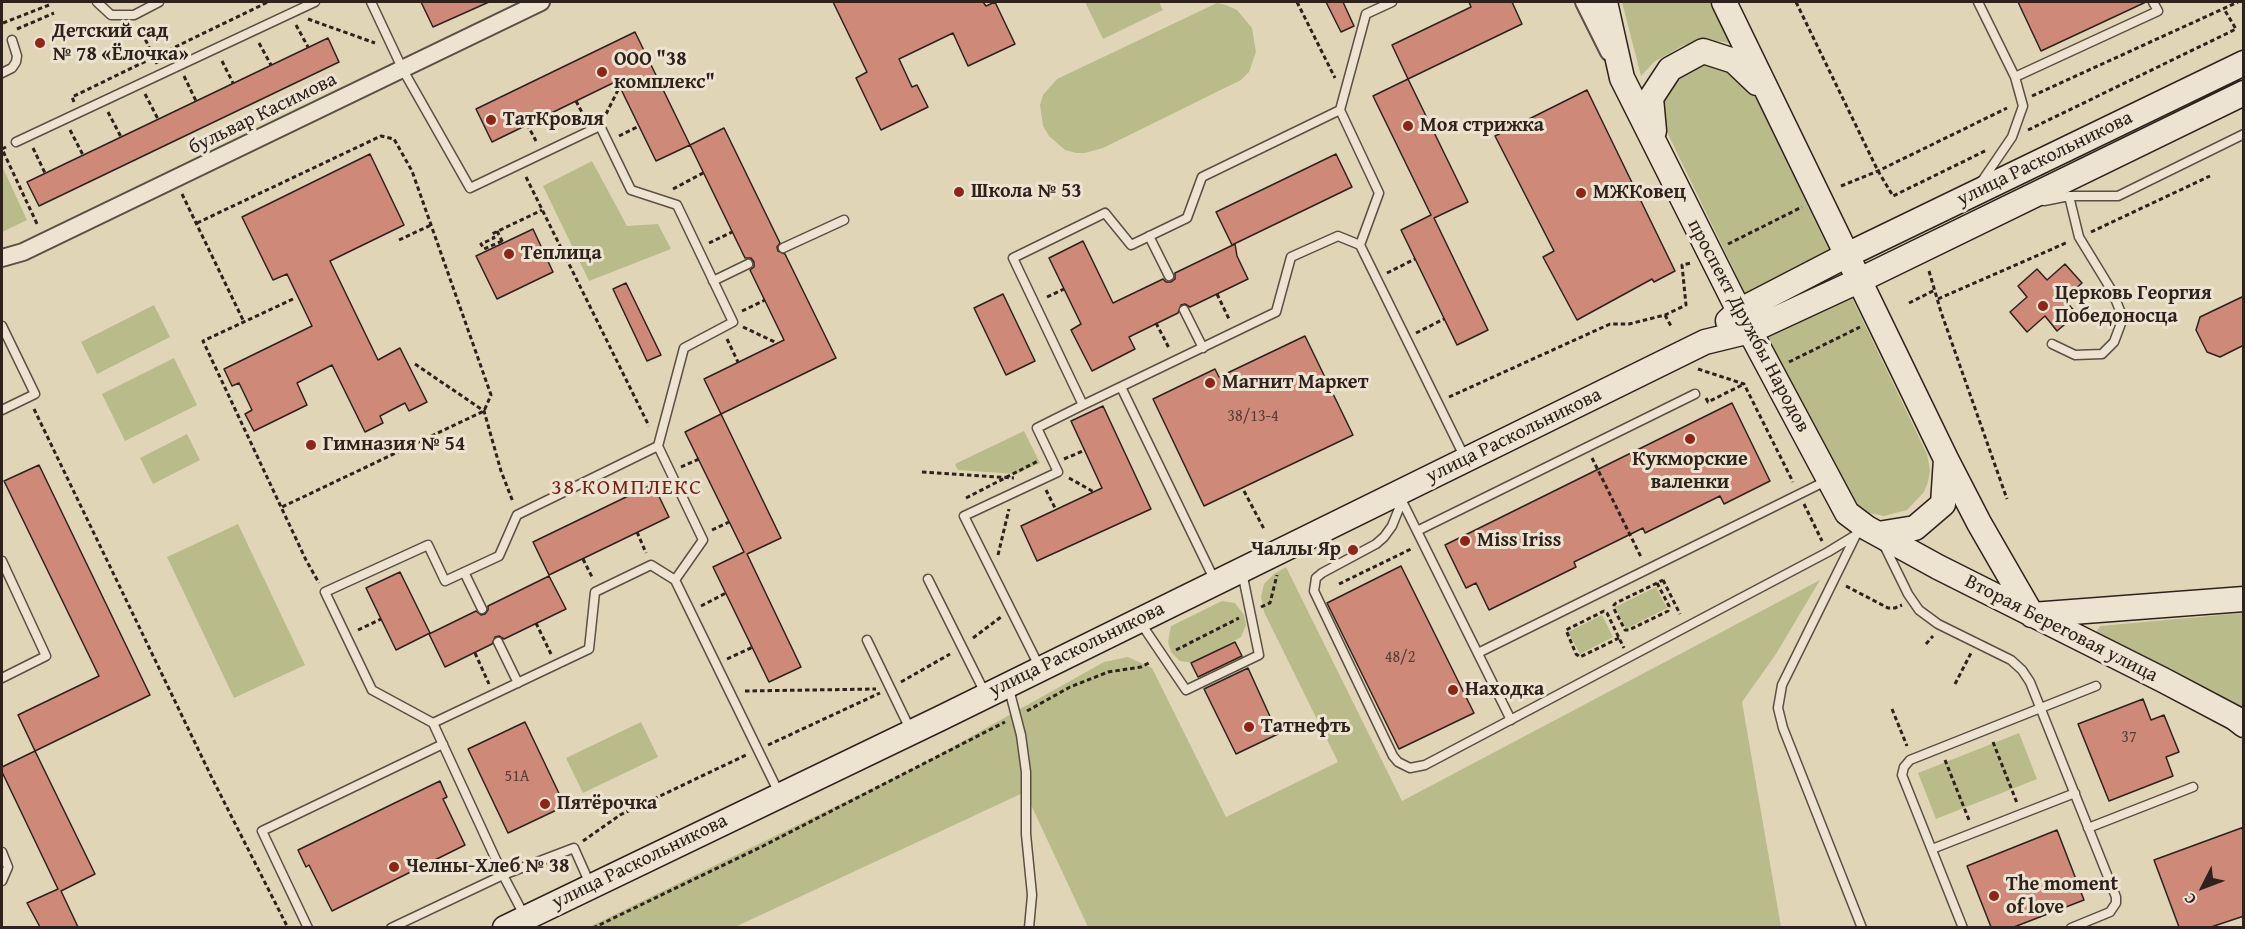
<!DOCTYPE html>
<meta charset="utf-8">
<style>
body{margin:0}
#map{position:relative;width:2245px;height:929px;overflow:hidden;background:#e1d5b7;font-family:"Gentium Book Plus",serif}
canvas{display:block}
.frame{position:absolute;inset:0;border:3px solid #2f221d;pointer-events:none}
.north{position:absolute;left:2173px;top:857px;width:60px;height:60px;-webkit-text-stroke:4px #ece4d0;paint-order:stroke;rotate:228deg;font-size:16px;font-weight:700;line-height:24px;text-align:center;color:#2f221d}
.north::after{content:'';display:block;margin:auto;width:21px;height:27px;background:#2f221d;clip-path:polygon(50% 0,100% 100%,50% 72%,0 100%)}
</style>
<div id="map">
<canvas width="2245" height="929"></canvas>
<div class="frame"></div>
<div class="north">С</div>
</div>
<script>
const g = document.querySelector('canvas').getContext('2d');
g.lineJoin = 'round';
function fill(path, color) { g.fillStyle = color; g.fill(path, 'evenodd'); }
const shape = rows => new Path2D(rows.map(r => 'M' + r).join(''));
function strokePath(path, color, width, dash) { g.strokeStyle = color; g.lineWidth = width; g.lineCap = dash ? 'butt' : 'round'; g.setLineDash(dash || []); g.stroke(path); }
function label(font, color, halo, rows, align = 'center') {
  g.font = font + ' "Gentium Book Plus",serif'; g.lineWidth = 6; g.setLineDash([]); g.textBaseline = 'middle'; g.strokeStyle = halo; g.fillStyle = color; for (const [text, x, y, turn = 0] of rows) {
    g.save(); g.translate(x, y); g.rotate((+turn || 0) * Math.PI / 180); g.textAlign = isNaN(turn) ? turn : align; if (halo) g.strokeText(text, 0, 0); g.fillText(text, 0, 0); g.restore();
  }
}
fill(shape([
 [1085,2,1159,2,1163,10,1103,39],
 [1622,2,1717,2,1723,15,1729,43,1715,41,1684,45,1654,62,1641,76],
 [1217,3,1226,5,1237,10,1252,28,1256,52,1249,72,1241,80,1103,148,1085,153,1076,153,1065,150,1049,136,1043,126,1040,105,1043,95,1057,79],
 [1702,65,1721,66,1749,84,1927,454,1930,470,1928,482,1924,492,1907,510,1884,516,1865,512,1854,505,1838,485,1666,130,1660,104,1675,80],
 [592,161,627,226,658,224,671,249,589,281,543,186],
 [2,166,27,220,2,232],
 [154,305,170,337,97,374,81,342],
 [174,358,197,405,125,441,102,394],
 [1024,431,1040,463,1016,474,958,470,955,464],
 [187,434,200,460,153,484,140,458],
 [238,524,305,665,234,698,167,557],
 [1286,567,1402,801,1820,580,1776,654,1742,702,1781,927,1088,927,1025,792,735,927,587,928,920,765,1104,662,1128,657,1152,668,1226,817,1338,762,1264,612,1261,597,1264,584,1274,574],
 [1656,587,1667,608,1626,629,1615,607],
 [1222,601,1235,603,1244,615,1246,625,1241,637,1193,663,1180,661,1171,652,1168,642,1171,626],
 [2243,613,2243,710,2094,635,2100,626],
 [1602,615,1613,637,1580,654,1568,632],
 [641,722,658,757,583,793,566,758],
 [2019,733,2037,779,1936,819,1918,773]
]), '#b9bc8a');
const building = shape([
 [421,2,489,2,433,27,421,2],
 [833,2,983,2,986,6,995,2,1015,44,968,66,953,33,899,59,912,87,917,85,928,107,881,130,856,78,867,72,833,2],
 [1326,2,1343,2,1354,26,1341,32,1326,2],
 [1469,2,1512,2,1522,24,1408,79,1392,45,1471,7,1469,2],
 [2018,2,2146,2,2041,51,2018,2],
 [635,32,690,145,656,161,617,81,492,142,476,109,635,32],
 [328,38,339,62,39,206,27,182,328,38],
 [1408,79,1468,202,1434,218,1488,330,1457,345,1401,230,1431,215,1373,96,1408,79],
 [1587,90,1675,271,1654,282,1652,279,1577,320,1543,257,1554,251,1495,136,1587,90],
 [724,128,780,243,777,247,778,251,785,254,836,358,721,414,704,379,784,340,750,270,754,267,754,262,751,258,745,258,690,145,724,128],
 [370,154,404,225,330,261,378,360,400,348,427,402,409,411,405,403,380,416,383,423,365,432,332,365,297,383,307,405,254,431,245,414,252,410,239,383,232,386,224,369,312,326,287,274,273,280,242,217,370,154],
 [1336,154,1352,187,1232,245,1216,212,1336,154],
 [533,229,553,272,497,299,476,256,533,229],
 [1083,241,1113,303,1163,279,1166,282,1171,282,1175,279,1175,273,1235,244,1237,256,1248,279,1190,307,1185,304,1181,305,1178,313,1129,337,1135,349,1092,371,1071,330,1081,324,1049,258,1083,241],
 [2065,264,2082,283,2064,299,2077,314,2057,331,2045,316,2027,332,2010,312,2027,297,2018,286,2037,269,2047,280,2065,264],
 [626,283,661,355,647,361,613,289,626,283],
 [1003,294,1035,361,1006,375,974,308,1003,294],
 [2244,296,2244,345,2220,357,2207,352,2196,330,2200,317,2244,296],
 [1305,336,1353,435,1204,506,1153,399,1215,369,1219,377,1305,336],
 [1732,403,1770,481,1724,504,1720,496,1645,533,1643,528,1574,562,1576,567,1489,610,1476,583,1466,588,1445,545,1732,403],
 [1103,406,1151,509,1037,561,1021,526,1102,488,1071,421,1103,406],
 [721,414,781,538,747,554,801,667,769,682,713,567,744,552,685,432,721,414],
 [39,465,150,695,35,751,18,715,99,676,4,481,39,465],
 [653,484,669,517,549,575,533,542,653,484],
 [1401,566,1474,713,1399,749,1327,603,1401,566],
 [400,572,430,633,396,650,366,588,400,572],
 [549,576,566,609,504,639,499,636,495,637,492,644,445,667,429,634,476,611,481,615,485,614,488,610,488,606,549,576],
 [1235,642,1242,656,1198,677,1191,663,1235,642],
 [1248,668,1278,734,1236,754,1204,689,1248,668],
 [2143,699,2151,720,2164,715,2179,752,2166,757,2173,776,2109,801,2078,724,2143,699],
 [525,722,565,806,508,833,468,749,525,722],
 [35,751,95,874,61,891,78,927,40,927,27,903,58,889,2,772,2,767,35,751],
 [440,781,447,797,443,799,465,845,332,911,309,865,306,867,298,850,440,781],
 [2244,827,2244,916,2211,927,2179,927,2154,860,2244,827],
 [2057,830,2084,900,2014,927,1991,927,1967,866,2057,830]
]);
fill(building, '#cf8978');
strokePath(building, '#2f221d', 1.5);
const lane = shape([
 [97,2,111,15,134,15,159,2],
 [371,2,403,70,470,188,600,126,631,190,677,205,733,322,684,348,658,446,703,540,675,580,780,795],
 [1392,2,1366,14,1340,110,1379,193,1360,245,1465,458],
 [1978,2,2015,77,2158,11,2153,2],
 [2,73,12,68,16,62,17,56,12,40],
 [1340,110,1202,177,1187,218,1131,245,1105,213,1013,258,1083,405,1276,312,1291,257,1338,236,1360,245],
 [16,142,315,2],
 [1980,184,2012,137,2023,106,2015,77],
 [2044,201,2069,196,2118,196,2244,134],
 [1149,236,1169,276],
 [783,248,844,220],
 [713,281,748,264],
 [1184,310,1203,348],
 [2,326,35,394,2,410],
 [2052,344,2075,355,2102,354,2114,342,2123,318,2112,291,2079,237,2069,196],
 [1121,387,1215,581],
 [658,446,517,515,499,556,445,581,428,545,325,592,372,690,433,723,589,649,595,592,651,565,675,580],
 [1401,499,1511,720],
 [1402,501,1392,526,1384,537,1376,544,1322,573,1316,578,1314,591,1393,756,1398,762,1410,768,1425,765,1828,552,1864,530],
 [1417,531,1695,394],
 [1856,535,1782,685,1778,708,1783,728,1862,928],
 [1883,543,1908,594,1919,610,1938,624,2011,660,2022,670,2030,682,2116,897,2116,903,2110,912,2071,928],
 [2,561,46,656,2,678],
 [464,572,482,609],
 [928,579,986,695],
 [1140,622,1186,690,1259,655,1242,572],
 [867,640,911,731],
 [498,642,518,683],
 [1478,653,1828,480],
 [1039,666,964,516,1058,472,1037,428,1083,405],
 [1009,689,1021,735,1026,772,1026,834,1032,895,1029,928],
 [433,723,503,875,525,917],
 [2088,828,2193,787],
 [1932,849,2075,793],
 [2,852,8,867,2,881],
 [308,928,262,831,443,744],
 [391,928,503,875,574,848,590,884],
 [1963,928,1902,775,1904,767,1910,760,2096,686]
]);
const street = shape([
 [1584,2,1609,52],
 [2,258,23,252,541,2]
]);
const secondary = shape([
 [1605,2,1622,78,1739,311,1847,513,1867,528,1938,567,2163,680,2235,718,2244,725],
 [1724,2,1946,459,1979,523,2032,615,2244,599],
 [1654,131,1651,98,1670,69,1703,51,1734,61,1757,83],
 [1728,321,1739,311,1847,255,2244,63],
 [1878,534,1915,528,1943,504,1946,459],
 [505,928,941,718,1705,342,1750,331,1860,280,2244,93]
]);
strokePath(lane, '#5c4f44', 11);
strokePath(street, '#5c4f44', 20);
strokePath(secondary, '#2f221d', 27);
strokePath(shape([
 [1297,2,1335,78],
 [1796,2,1878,171,1893,196,1987,150],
 [308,19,375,43],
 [3,23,49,5],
 [296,25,308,47],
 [139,26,157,64],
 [17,29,54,13],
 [259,43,271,65],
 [222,61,233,83],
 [184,76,196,101],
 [145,94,158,119],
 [2032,96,2238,2],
 [576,101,586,120],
 [74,102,72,97,268,2],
 [108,112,121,137],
 [606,114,620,86],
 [527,124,536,141],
 [70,130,83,155],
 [2028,130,2236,29,2224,9],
 [619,136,639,126],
 [6,147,2,149,38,226],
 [33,148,45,173],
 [526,177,649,426],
 [1841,186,1878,171,2007,108],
 [673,189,703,173],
 [182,194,244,322],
 [197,223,381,136,394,139,412,171,491,395,484,411,282,507],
 [497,231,503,243],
 [2091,232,2210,176],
 [399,240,431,225],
 [502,241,484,249,481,244,494,238,492,234,542,210],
 [709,243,732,232],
 [1728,244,1802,207],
 [1929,271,1941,312,2007,499],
 [1387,273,1415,259],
 [1217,294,1229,319],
 [1047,297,1064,289],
 [293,299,203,341,306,560,319,583],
 [1938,299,2068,242],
 [1909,303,1935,290],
 [742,311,765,300],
 [1665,315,1672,328],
 [1156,323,1169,348],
 [743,327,777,343],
 [1416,333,1444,319],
 [727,339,738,362],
 [1789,362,1860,327],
 [415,364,484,411,501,471,513,502],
 [1698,369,1744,384,1793,482],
 [1449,397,1610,324,1629,324,1665,315,1686,305,1682,265,1691,263],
 [1706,398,1708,402,1744,384],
 [34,409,212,778,288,928],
 [1592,458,1641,557],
 [1064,459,1085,450],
 [681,467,699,459],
 [922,472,1014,478],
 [1069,478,1094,492],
 [1046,490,1056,510],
 [1244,491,1264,529],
 [966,498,1038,461],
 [1804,504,1822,541],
 [712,530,729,522],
 [637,532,646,553],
 [998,555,1009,509],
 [583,559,593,579],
 [1663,580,1680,614],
 [1657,583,1669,606,1668,611,1629,630,1625,630,1614,609,1614,605,1616,603,1657,583,1663,580],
 [1339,584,1411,549],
 [1846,586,1888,608,1895,608,1902,605],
 [701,606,726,593],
 [1261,607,1270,603,1277,575],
 [536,623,551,654],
 [358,630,381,619],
 [973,638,1001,617],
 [1619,638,1580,657,1576,654,1566,630,1604,611,1607,613,1619,638,1624,648],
 [1926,644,1933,636],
 [1176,650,1239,618],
 [475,653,489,684],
 [727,659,753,647],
 [901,682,950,654],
 [1955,684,1971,653],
 [745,691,876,689],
 [1892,709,1907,746],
 [1027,711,1070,687,1108,672,1141,667,1151,662],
 [1993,742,2017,803],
 [768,745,880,693],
 [1945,760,1969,820],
 [583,841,620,815,746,755],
 [593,928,763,846,1005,722]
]), '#2f221d', 3, [4.5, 3]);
strokePath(lane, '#ece4d0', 8);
strokePath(street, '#ece4d0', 16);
strokePath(secondary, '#ece4d0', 24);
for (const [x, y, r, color] of [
 [40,43,6,"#8f2418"],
 [602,72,6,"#8f2418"],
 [491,120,6,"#8f2418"],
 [1408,126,6,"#8f2418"],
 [959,192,6,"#8f2418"],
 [1581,193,6,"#8f2418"],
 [509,254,6,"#8f2418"],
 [2043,306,6,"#8f2418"],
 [1210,383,6,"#8f2418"],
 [1690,439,6,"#8f2418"],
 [311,445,6,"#8f2418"],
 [1465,541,6,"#8f2418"],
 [1353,550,6,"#8f2418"],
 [1453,690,6,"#8f2418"],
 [1249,727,6,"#8f2418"],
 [545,804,6,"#8f2418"],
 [394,867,6,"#8f2418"],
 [1994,896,6,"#8f2418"]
]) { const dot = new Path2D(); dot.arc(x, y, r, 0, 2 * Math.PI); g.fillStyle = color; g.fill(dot); strokePath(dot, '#ece4d0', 2); }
label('16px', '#573c34', null, [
 ["38/13-4",1253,417],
 ["48/2",1400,658],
 ["37",2129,738],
 ["51А",517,777]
]);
label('bold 20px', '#2f221d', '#ece4d0', [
 ["Детский сад",52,32],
 ["№ 78 «Ёлочка»",52,55],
 ["ООО \"38",614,60],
 ["комплекс\"",614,83],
 ["ТатКровля",503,120],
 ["Моя стрижка",1420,126],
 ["Школа № 53",971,192],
 ["МЖКовец",1593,193],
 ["Теплица",521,254],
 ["Церковь Георгия",2055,294],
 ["Победоносца",2055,317],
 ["Магнит Маркет",1222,383],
 ["Гимназия № 54",323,445],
 ["Кукморские",1690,460,"center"],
 ["валенки",1690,483,"center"],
 ["Miss Iriss",1477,541],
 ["Чаллы Яр",1341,550,"right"],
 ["Находка",1465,690],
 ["Татнефть",1261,727],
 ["Пятёрочка",557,804],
 ["Челны-Хлеб № 38",406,867],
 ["The moment",2006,885],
 ["of love",2006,908]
], 'left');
label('20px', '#2f221d', '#ece4d0', [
 ["бульвар Касимова",263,114,-26],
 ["улица Раскольникова",2045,159,-26],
 ["проспект Дружбы Народов",1748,326,62],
 ["улица Раскольникова",1514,436,-26],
 ["Вторая Береговая улица",2061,629,27],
 ["улица Раскольникова",1077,650,-26],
 ["улица Раскольникова",640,862,-26]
]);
g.letterSpacing = '1.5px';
label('22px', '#7a1f14', '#ece4d0', [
 ["38 КОМПЛЕКС",627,488]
]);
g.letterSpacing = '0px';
</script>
